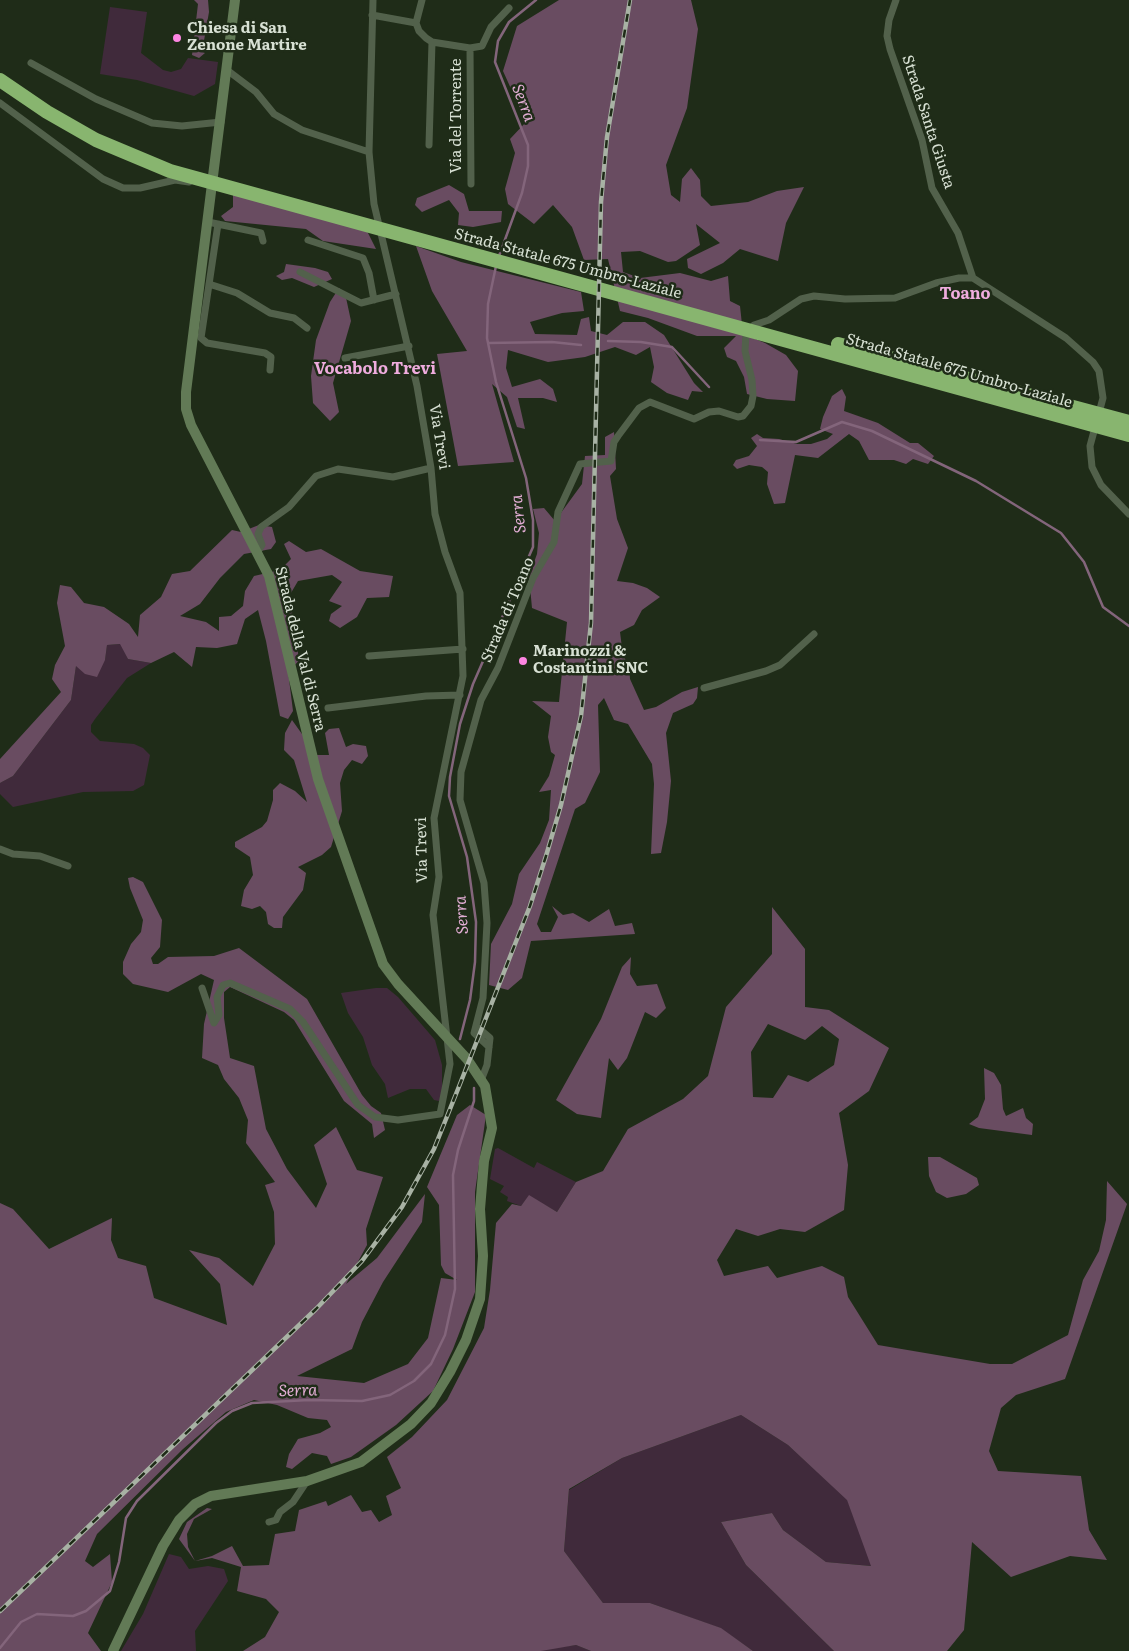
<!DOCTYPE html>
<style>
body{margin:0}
canvas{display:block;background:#1f2c18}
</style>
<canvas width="1129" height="1651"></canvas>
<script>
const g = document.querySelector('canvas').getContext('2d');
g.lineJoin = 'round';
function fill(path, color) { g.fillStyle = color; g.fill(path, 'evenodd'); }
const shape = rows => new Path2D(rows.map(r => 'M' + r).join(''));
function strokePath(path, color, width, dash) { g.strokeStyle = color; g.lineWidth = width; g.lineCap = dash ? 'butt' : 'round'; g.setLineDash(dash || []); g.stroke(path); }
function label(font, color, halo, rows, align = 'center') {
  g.font = font + ' Literata,serif'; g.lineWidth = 5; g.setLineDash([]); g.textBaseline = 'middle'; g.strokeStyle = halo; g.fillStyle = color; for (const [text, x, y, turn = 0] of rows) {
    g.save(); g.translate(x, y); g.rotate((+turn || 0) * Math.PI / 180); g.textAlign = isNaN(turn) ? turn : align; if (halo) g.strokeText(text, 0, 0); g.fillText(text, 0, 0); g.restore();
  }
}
fill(shape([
 [110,7,147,12,141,53,163,70,171,72,181,69,188,58,218,62,215,84,194,96,137,80,100,74],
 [121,644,128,659,151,663,127,678,95,719,91,725,91,732,100,741,134,744,143,748,150,755,144,785,133,791,83,792,13,807,0,794,0,783,13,776,71,700,76,666,105,660,107,645],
 [376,988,387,988,398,997,435,1040,442,1065,442,1094,439,1101,434,1100,426,1089,410,1089,388,1098,385,1084,372,1065,363,1037,348,1013,341,993],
 [498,1148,534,1168,537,1162,576,1182,557,1212,529,1196,521,1206,507,1201,508,1197,500,1192,504,1186,490,1179,495,1149],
 [741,1415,788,1445,847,1499,872,1566,826,1562,783,1530,772,1513,721,1522,746,1565,834,1651,753,1651,720,1628,650,1603,603,1603,564,1551,569,1490,622,1458],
 [169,1554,181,1557,189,1569,208,1566,224,1569,228,1581,195,1631,196,1651,121,1651,143,1614],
 [576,1645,591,1651,541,1651,543,1649]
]), '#402a3b');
fill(shape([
 [194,0,208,0,209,12,202,52,205,53,199,58,192,55,198,4],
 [559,0,691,0,698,29,687,108,666,165,671,195,680,202,682,179,691,168,700,180,701,196,711,206,748,202,777,191,804,187,786,223,778,261,740,249,723,263,701,274,688,268,687,259,720,243,696,224,700,245,676,261,668,262,640,251,621,252,623,272,640,278,680,273,711,281,728,276,730,301,740,306,743,334,765,343,786,355,798,371,795,401,767,399,747,394,744,377,736,361,727,357,724,348,736,336,697,336,648,318,620,311,608,259,584,260,572,227,553,205,534,224,508,204,505,189,515,153,510,139,526,122,503,71,517,26],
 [449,185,464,194,469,211,502,211,501,222,473,227,458,225,459,213,449,200,422,212,415,205,417,198],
 [233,192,367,231,376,249,323,241,306,229,225,221,221,216,233,207],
 [416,246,461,262,581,292,584,311,562,313,530,322,535,334,577,335,581,319,589,317,591,331,607,335,623,322,645,322,664,335,694,383,703,392,692,391,688,400,667,393,651,382,654,367,650,347,636,355,615,347,585,357,548,362,508,350,506,368,512,387,540,379,553,389,557,402,543,398,518,398,525,429,517,427,507,397,492,384,514,462,458,466,437,354,467,351,432,291],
 [286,264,315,268,328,272,332,279,314,287,292,278,282,280,276,276,284,272],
 [339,288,345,293,351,321,333,383,339,412,330,421,313,403,311,376,316,340,330,302],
 [842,389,846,397,844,411,878,423,910,443,918,443,934,456,928,464,913,459,906,464,894,460,869,460,859,441,849,434,818,458,795,455,785,503,774,504,767,484,768,472,762,467,749,465,737,469,733,465,736,460,749,456,757,446,751,438,757,434,763,438,779,439,797,444,811,444,827,439,833,434,820,429,823,417,832,396],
 [614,432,616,469,610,476,617,519,628,548,617,581,633,583,647,588,660,597,642,610,634,625,620,632,623,656,629,665,630,679,644,710,656,707,682,692,698,687,697,698,693,704,673,713,666,733,671,781,667,822,661,853,651,854,654,784,652,764,628,724,614,720,604,698,598,705,600,772,585,803,575,809,537,924,541,932,551,932,558,917,552,906,563,915,573,913,589,922,609,909,615,926,632,923,635,934,531,941,522,978,508,990,489,985,491,944,512,904,519,874,540,843,549,820,551,790,539,792,549,776,555,755,551,752,548,737,551,716,532,701,559,702,567,622,532,608,529,576,537,554,539,533,533,509,544,508,555,521,582,484,585,456,605,455,605,437],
 [259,525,272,527,276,542,271,549,244,554,220,578,200,604,180,616,206,622,219,631,219,617,231,616,243,606,245,591,254,576,280,570,291,559,284,544,289,541,306,552,321,549,360,571,393,576,389,597,367,598,357,617,340,628,329,621,331,614,342,606,329,601,342,582,332,575,298,581,288,598,294,619,299,661,288,671,293,711,288,719,280,716,266,641,258,610,245,619,237,644,217,648,196,647,192,667,174,652,151,663,128,659,120,644,107,645,105,660,97,677,85,674,76,666,71,700,13,776,0,783,0,759,61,692,52,679,55,665,65,646,57,603,60,585,71,587,84,603,104,607,129,624,138,637,140,615,161,597,172,574,190,571,232,530,241,532],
 [292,720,317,755,329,755,325,733,329,729,339,728,346,747,353,744,366,746,368,756,362,764,352,760,344,770,340,783,342,811,331,847,322,855,298,867,306,873,303,890,283,917,282,928,274,928,268,924,266,912,260,906,252,909,241,906,244,890,253,875,250,857,235,847,235,842,262,827,267,821,273,800,273,790,280,783,295,791,307,802,294,760,284,750,285,733],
 [133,877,143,882,162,920,160,947,151,958,153,964,158,964,168,957,214,956,239,948,307,999,362,1095,371,1106,381,1113,385,1130,374,1138,372,1124,344,1101,294,1020,284,1012,230,987,224,992,224,1018,230,1058,254,1066,266,1129,287,1169,316,1208,327,1184,314,1145,336,1127,357,1170,383,1177,366,1229,367,1245,346,1284,377,1258,425,1194,422,1222,383,1282,362,1322,352,1349,297,1376,364,1383,408,1364,428,1338,441,1278,457,1280,445,1273,441,1265,439,1205,427,1187,457,1115,470,1105,486,1115,475,1192,475,1292,453,1349,433,1391,396,1425,351,1457,331,1464,327,1456,312,1453,292,1469,286,1467,289,1454,298,1439,320,1433,331,1427,327,1420,308,1418,277,1405,254,1400,226,1412,183,1449,97,1534,85,1561,93,1567,110,1554,112,1582,88,1633,101,1651,0,1651,0,1203,13,1209,49,1249,112,1218,111,1240,118,1258,146,1266,154,1298,227,1325,220,1284,189,1250,219,1258,253,1286,275,1244,274,1212,265,1185,275,1182,246,1143,248,1120,239,1098,224,1079,218,1065,202,1058,204,1024,214,980,201,974,168,992,133,984,123,974,123,962,131,944,141,932,143,920,130,888,128,878],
 [772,907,805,949,805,1007,829,1010,889,1048,869,1091,839,1113,848,1165,844,1210,805,1232,780,1229,758,1236,736,1229,717,1260,724,1276,768,1266,777,1278,822,1266,844,1277,848,1297,878,1345,990,1364,1012,1364,1068,1335,1083,1280,1099,1251,1106,1220,1107,1181,1127,1204,1065,1379,1016,1395,1001,1408,989,1451,998,1471,1081,1476,1089,1530,1107,1560,1070,1556,1011,1577,972,1542,964,1630,947,1651,834,1651,746,1565,721,1522,772,1513,783,1530,826,1562,871,1566,847,1500,788,1445,741,1415,622,1458,569,1489,564,1551,603,1603,650,1603,721,1628,753,1651,591,1651,576,1645,541,1651,243,1651,265,1637,279,1612,266,1599,237,1591,241,1567,212,1558,195,1561,179,1539,187,1522,207,1508,212,1509,194,1519,187,1534,188,1547,195,1561,212,1556,232,1546,243,1566,269,1565,275,1534,295,1531,299,1510,326,1501,328,1506,351,1495,362,1512,371,1510,379,1522,392,1515,386,1496,401,1488,387,1457,412,1437,447,1400,484,1328,490,1290,496,1223,512,1204,521,1206,529,1195,557,1212,576,1182,603,1171,628,1129,683,1099,708,1076,726,1007,772,954],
 [768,1024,805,1040,822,1026,839,1039,834,1065,808,1082,788,1075,773,1098,753,1097,751,1052],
 [631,957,630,974,637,986,657,984,666,1008,656,1018,645,1012,627,1058,618,1070,609,1058,601,1118,577,1114,556,1100,601,1019,622,967],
 [984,1068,994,1073,1001,1085,1003,1109,1006,1116,1023,1108,1026,1118,1033,1124,1032,1135,979,1128,969,1124,978,1117,985,1099],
 [928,1157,940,1157,977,1178,979,1185,966,1194,947,1198,936,1192,929,1176]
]), '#694c61');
strokePath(shape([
 [499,256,522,193,528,166,528,145,495,62,498,41,509,22,536,0],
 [608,341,641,342,672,347,709,387],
 [488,343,552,342,581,345],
 [760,440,796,442,842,422,872,431,976,481,1061,533,1084,562,1103,607,1129,626],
 [460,1039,470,1000,475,962,476,922,467,857,449,796,450,777,460,724,473,684,533,547,533,520,526,478,496,382,487,338,488,304,496,266],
 [0,1648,21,1622,37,1614,73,1616,86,1611,110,1591,119,1562,126,1518,137,1501,216,1423,232,1411,252,1403,309,1400,362,1401,390,1395,414,1381,431,1364,445,1335,455,1289,453,1175,458,1150,474,1101,474,1088]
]), '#83657b', 2.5);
strokePath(shape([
 [422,0,416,23,419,31,426,38,432,42,470,48,471,184],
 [896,0,889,20,887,36,890,49,922,140,932,188,958,233,973,278],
 [372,15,416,23],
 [470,48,482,46,491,27,509,8],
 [31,63,96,99,152,123,182,126,221,122],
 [227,70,256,92,274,114,302,130,369,152],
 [0,103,103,179,123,188,140,188,175,180,189,182],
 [429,145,432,42],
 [208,222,261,233,263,241],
 [218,224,201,338,207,343,265,353,271,357,270,370],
 [308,240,363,258,369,273,374,300],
 [300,272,361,303,396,294],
 [973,278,1066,338,1093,362,1099,371,1103,398,1090,446,1092,467,1101,485,1129,514],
 [209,284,237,293,270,313,294,318,307,328],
 [345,358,409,346],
 [257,553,262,545,258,534,261,527,289,507,316,476,338,469,393,477,431,468],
 [369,656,463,649],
 [704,688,766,671,780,665,814,634],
 [328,708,426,696,460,695],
 [0,849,13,854,40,856,68,866],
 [202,988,214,1023,219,1015,217,997,223,985,230,983,290,1009,303,1022,358,1105,375,1117,398,1120,440,1114,450,1064,433,915,439,877,434,818,463,676,460,593,445,552,435,514,431,468,417,386,374,204,369,152,373,0],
 [476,1026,490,1038,487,1065,482,1078],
 [489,1047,474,1033,483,998,487,923,484,883,460,800,461,772,481,700,498,668,533,578,554,542,558,512,580,464,611,461,614,442,618,436,639,408,650,402,694,419,709,412,719,411,738,417,743,416,751,406,753,396,752,380,745,351,746,333,754,325,769,320,801,299,814,296,845,299,895,298,936,283,959,278,973,278],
 [269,1522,276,1520,280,1512,293,1502,307,1481]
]), '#52614b', 7);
strokePath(shape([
 [113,1651,163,1546,179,1520,195,1504,211,1496,307,1481,361,1462,411,1424,431,1403,450,1372,466,1340,480,1299,483,1256,480,1209,484,1161,492,1128,485,1086,467,1059,398,984,383,964,318,779,269,576,191,425,186,409,186,392,235,0]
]), '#627a56', 10);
strokePath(shape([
 [0,80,47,112,96,140,170,171,1129,435],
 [838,344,1129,422]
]), '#88b56f', 14);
const rail = shape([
 [0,1611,316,1309,362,1261,402,1207,434,1149,460,1084,530,906,546,856,561,805,581,716,591,623,601,202,607,137,630,0]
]);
strokePath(rail, '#a8b2a4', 4.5);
strokePath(rail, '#1f2c18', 2.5, [8]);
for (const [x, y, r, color] of [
 [177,38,5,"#fd86e2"],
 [523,661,5,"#fd86e2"]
]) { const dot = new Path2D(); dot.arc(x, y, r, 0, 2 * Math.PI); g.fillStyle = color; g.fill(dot); strokePath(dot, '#1f2c18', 2); }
label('bold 15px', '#d8e1d4', '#1f2c18', [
 ["Chiesa di San",187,29],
 ["Zenone Martire",187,46],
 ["Marinozzi &",533,652],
 ["Costantini SNC",533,669]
], 'left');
label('15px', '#d8e1d4', '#1f2c18', [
 ["Via del Torrente",457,116,-90],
 ["Strada Santa Giusta",928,122,72],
 ["Strada Statale 675 Umbro-Laziale",568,264,15],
 ["Strada Statale 675 Umbro-Laziale",959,371,16],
 ["Via Trevi",439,437,81],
 ["Strada di Toano",508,610,-67],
 ["Strada della Val di Serra",300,649,76],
 ["Via Trevi",422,850,-91]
]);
label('italic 16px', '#e2add4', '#1f2c18', [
 ["Serra",523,103,69],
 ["Serra",519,514,-96],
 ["Serra",462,915,-94],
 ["Serra",298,1391,-1]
]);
label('bold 16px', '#efacde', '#1f2c18', [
 ["Toano",965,294],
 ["Vocabolo Trevi",375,369]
]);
</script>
